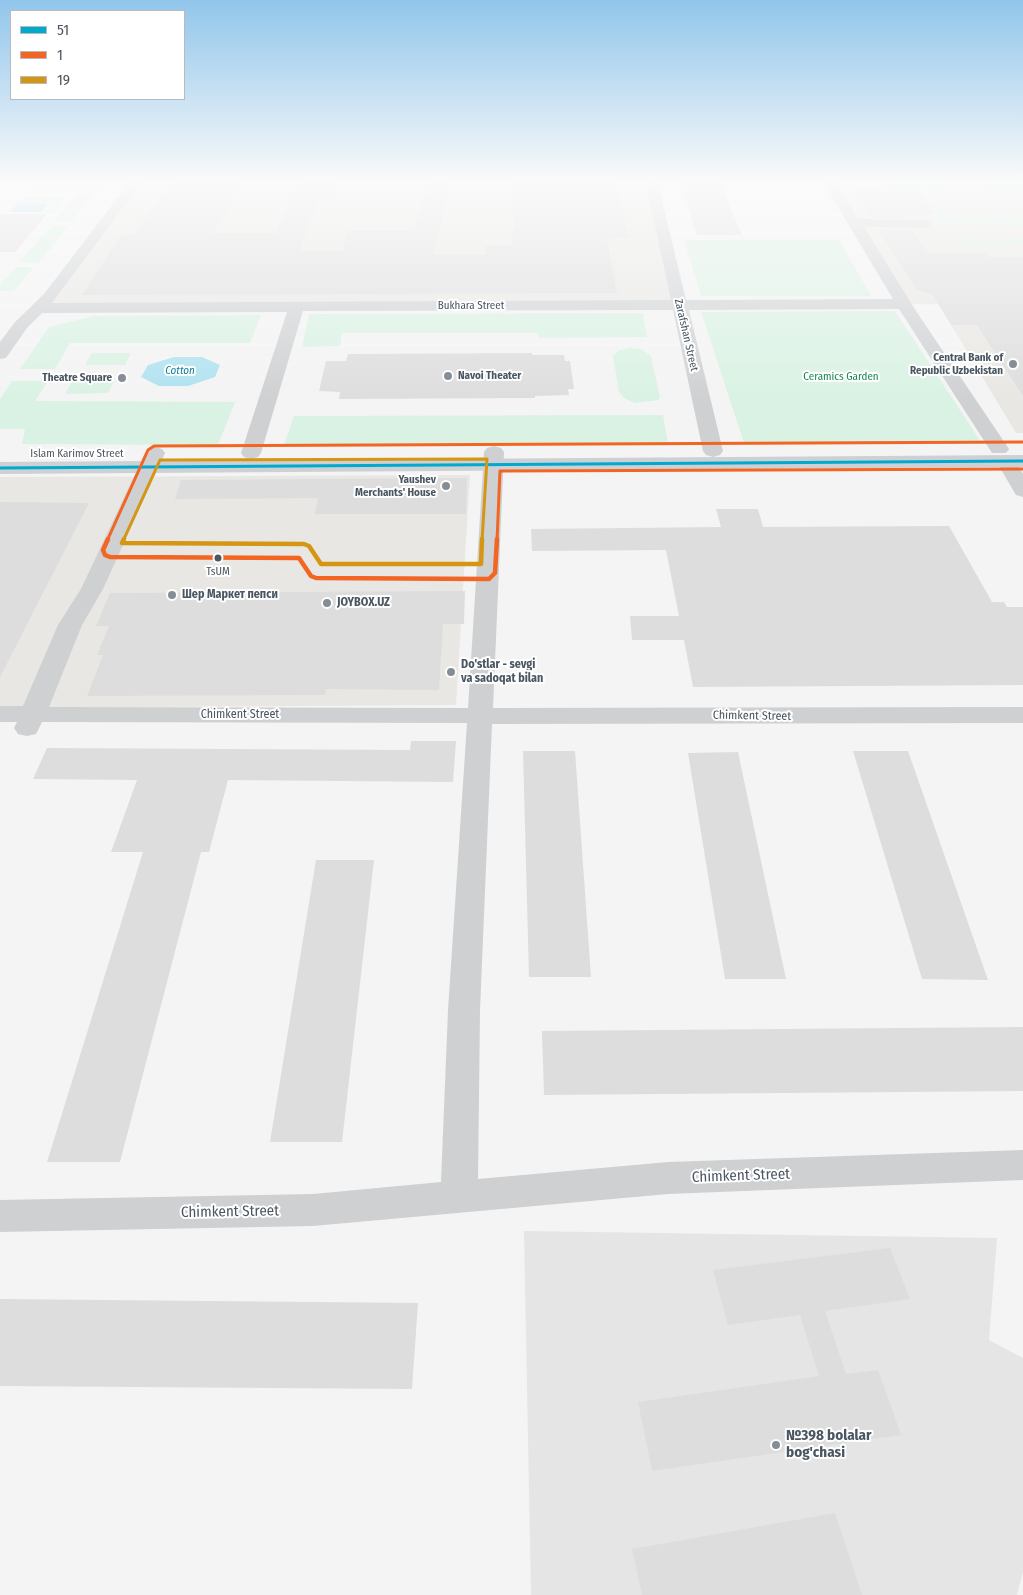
<!DOCTYPE html>
<meta charset="utf-8">
<style>
body{margin:0}
#map{position:relative;width:1023px;height:1595px;overflow:hidden;background:#f4f4f4;font-family:"Fira Sans Condensed",sans-serif}
canvas{display:block}
.legend{position:absolute;left:10px;top:10px;width:175px;height:90px;box-sizing:border-box;background:#fff;border:1px solid #b7bbc0;margin:0;padding:6px 9px;list-style:none;font-size:15px;color:#4a5661}
.legend li{display:flex;align-items:center;gap:10px;height:25px}
.legend b{width:25px;border:1px solid #b7bbc0}
</style>
<div id="map">
<canvas width="1023" height="1595"></canvas>
<ul class="legend">
<li><b style="height:6px;background:#00a9ce"></b>51</li>
<li><b style="height:6px;background:#f26522"></b>1</li>
<li><b style="height:6px;background:#d49613"></b>19</li>
</ul>
</div>
<script>
const g = document.querySelector('canvas').getContext('2d');
g.lineJoin = 'round';
function fill(path, color) { g.fillStyle = color; g.fill(path, 'evenodd'); }
const shape = rows => new Path2D(rows.map(r => 'M' + r).join(''));
function strokePath(path, color, width, dash) { g.strokeStyle = color; g.lineWidth = width; g.lineCap = dash ? 'butt' : 'round'; g.setLineDash(dash || []); g.stroke(path); }
function label(font, color, halo, rows, align = 'center') {
  g.font = font + ' "Fira Sans Condensed",sans-serif'; g.lineWidth = 4; g.setLineDash([]); g.textBaseline = 'middle'; g.strokeStyle = halo; g.fillStyle = color; for (const [text, x, y, turn = 0] of rows) {
    g.save(); g.translate(x, y); g.rotate((+turn || 0) * Math.PI / 180); g.textAlign = isNaN(turn) ? turn : align; if (halo) g.strokeText(text, 0, 0); g.fillText(text, 0, 0); g.restore();
  }
}
fill(shape([
 [138,179,651,179,679,305,38,308,49,297],
 [827,179,1023,179,1023,305,905,304],
 [945,315,1023,316,1023,433,1016,433],
 [470,475,456,705,0,708,0,477]
]), '#e8e7e3');
fill(shape([
 [524,1231,997,1238,989,1340,1023,1358,1023,1571,1017,1595,531,1595]
]), '#e6e5e6');
fill(shape([
 [840,179,940,179,942,182,879,181,883,189,846,188],
 [41,181,79,181,67,194,41,194,32,190],
 [85,184,101,184,72,221,54,221],
 [25,197,59,197,65,200,53,214,45,213,53,204,19,204],
 [933,214,1023,215,1023,225,940,224],
 [52,226,69,226,38,263,19,262],
 [950,238,1023,238,1023,244,954,243],
 [839,239,871,296,701,296,684,240],
 [16,267,34,267,14,291,0,291,0,285],
 [895,311,981,442,744,443,701,312],
 [643,313,647,337,539,338,538,333,342,333,340,346,302,347,309,314],
 [261,315,250,343,70,343,55,369,20,369,49,327,93,316],
 [630,348,641,349,651,356,660,398,658,400,635,403,624,398,619,392,613,356,619,350],
 [92,353,131,353,125,365,85,365],
 [12,381,48,381,35,401,235,402,218,445,22,444,25,429,0,429,0,399],
 [114,381,108,393,65,394,72,382],
 [663,415,668,444,284,445,294,416]
]), '#d9f2e3');
fill(shape([
 [885,182,942,183,946,189,888,188],
 [981,183,1023,183,1023,190,986,189],
 [17,204,48,204,41,212,10,212],
 [174,357,202,357,220,365,215,377,188,386,159,386,141,377,148,365]
]), '#aee2f0');
fill(shape([
 [175,179,246,180,213,233,276,233,299,179,344,179,335,204,317,204,299,251,343,251,348,231,414,231,429,179,452,179,433,255,485,255,485,246,512,246,511,230,514,230,511,179,615,179,629,238,607,239,617,293,82,295,119,238,123,234,134,234],
 [679,180,719,180,742,235,697,235],
 [853,190,920,191,936,214,901,213,904,218,869,217],
 [0,214,47,214,15,252,0,252],
 [878,229,912,230,929,253,986,253,989,257,1023,257,1023,396,977,325,951,325,932,294,917,290],
 [532,353,532,355,564,355,565,361,570,361,574,389,568,389,569,395,535,396,535,398,339,399,340,392,319,391,326,361,346,361,348,354],
 [467,478,466,514,315,514,318,498,175,499,181,480],
 [0,502,89,503,0,677],
 [716,509,758,509,763,527,949,526,992,602,1004,602,1007,607,1023,607,1023,685,693,687,684,640,632,640,630,616,679,616,666,550,532,551,531,529,721,527],
 [465,591,464,624,443,624,439,690,326,689,325,695,87,696,103,655,97,655,109,626,96,626,110,593],
 [411,741,456,741,453,782,228,780,209,852,201,852,120,1162,47,1162,143,852,111,852,137,780,33,779,47,748,410,750],
 [523,751,575,751,591,977,529,977],
 [853,751,908,751,988,980,922,979],
 [738,752,786,979,725,979,688,753],
 [316,860,374,860,342,1142,270,1142],
 [1023,1027,1023,1091,544,1095,542,1031],
 [890,1248,910,1299,825,1311,846,1374,878,1370,901,1435,652,1471,638,1402,819,1376,800,1315,728,1325,713,1270],
 [0,1299,418,1303,412,1389,0,1386],
 [835,1513,862,1595,642,1595,632,1549]
]), '#ddddde');
fill(shape([
 [132,179,144,179,52,303,671,300,645,179,657,179,686,300,893,299,821,179,833,179,858,219,925,220,932,224,925,228,864,227,916,311,1009,449,1006,453,992,453,899,309,689,310,723,451,720,455,713,457,706,455,703,451,673,310,303,311,261,453,258,457,251,459,244,457,241,453,287,312,42,313,27,328,6,358,0,359,0,342,15,322,44,294,132,179],
 [494,446,501,448,504,452,493,708,1023,707,1023,723,492,724,480,1010,478,1179,668,1162,1023,1150,1023,1180,668,1194,313,1226,0,1232,0,1200,313,1194,441,1182,448,1010,467,723,42,722,36,734,27,736,18,734,14,728,17,722,0,722,0,706,23,706,58,625,81,589,145,453,148,449,155,447,162,449,165,453,103,589,82,625,49,707,468,708,484,452,487,448,494,446],
 [1006,455,1013,457,1023,474,1023,497,1016,495,996,461,999,457,1006,455]
]), '#ced0d2');
fill(shape([
 [1023,455,1023,467,0,474,0,462,1023,455]
]), '#ced0d4');
strokePath(shape([
 [0,468,1023,461]
]), '#00a9ce', 3);
strokePath(shape([
 [107,541,148,450,154,446,1023,442],
 [497,541,500,471,1023,469]
]), '#f26522', 3);
strokePath(shape([
 [108,539,103,550,105,555,110,557,299,558,311,576,316,578,489,579,495,573,497,539]
]), '#f26522', 4.5);
strokePath(shape([
 [123,541,160,460,487,459,482,541]
]), '#d49613', 3);
strokePath(shape([
 [124,539,122,543,304,544,309,546,321,564,481,564,482,539]
]), '#d49613', 4.5);
const sky = g.createLinearGradient(0, 0, 0, 402);
sky.addColorStop(0, '#91c6eb');
sky.addColorStop(0.45, '#fafafa');
sky.addColorStop(1, '#fafafa00');
g.fillStyle = sky;
g.fillRect(0, 0, 1023, 402);
for (const [x, y, r, color] of [
 [1013,364,5,"#868d94"],
 [448,376,5,"#868d94"],
 [122,378,5,"#868d94"],
 [446,486,5,"#868d94"],
 [218,558,4.5,"#4a5661"],
 [172,595,5,"#868d94"],
 [327,603,5,"#868d94"],
 [451,672,5,"#868d94"],
 [776,1445,5,"#868d94"]
]) { const dot = new Path2D(); dot.arc(x, y, r, 0, 2 * Math.PI); g.fillStyle = color; g.fill(dot); strokePath(dot, '#fff', 2); }
label('11px', '#4a5661', '#fff', [
 ["Bukhara Street",471,306],
 ["Zarafshan Street",686,335,77],
 ["Islam Karimov Street",77,454]
]);
label('bold 11px', '#4a5661', '#fff', [
 ["Central Bank of",1003,358],
 ["Republic Uzbekistan",1003,371],
 ["Navoi Theater",458,376,"left"],
 ["Theatre Square",112,378],
 ["Yaushev",436,480],
 ["Merchants' House",436,493]
], 'right');
label('italic 11px', '#0c7c9b', '#fff', [
 ["Cotton",180,371]
]);
label('11px', '#17864f', '#fff', [
 ["Ceramics Garden",841,377]
]);
label('11px', '#4a5661', '#fff', [
 ["TsUM",218,572]
]);
label('bold 12px', '#4a5661', '#fff', [
 ["Шер Маркет пепси",182,595],
 ["JOYBOX.UZ",337,603],
 ["Do'stlar - sevgi",461,665],
 ["va sadoqat bilan",461,679]
], 'left');
label('12px', '#4a5661', '#fff', [
 ["Chimkent Street",240,715],
 ["Chimkent Street",752,716,1]
]);
label('15px', '#4a5661', '#fff', [
 ["Chimkent Street",741,1176,-2],
 ["Chimkent Street",230,1212,-1]
]);
label('bold 15px', '#4a5661', '#fff', [
 ["№398 bolalar",786,1436],
 ["bog'chasi",786,1453]
], 'left');
</script>
